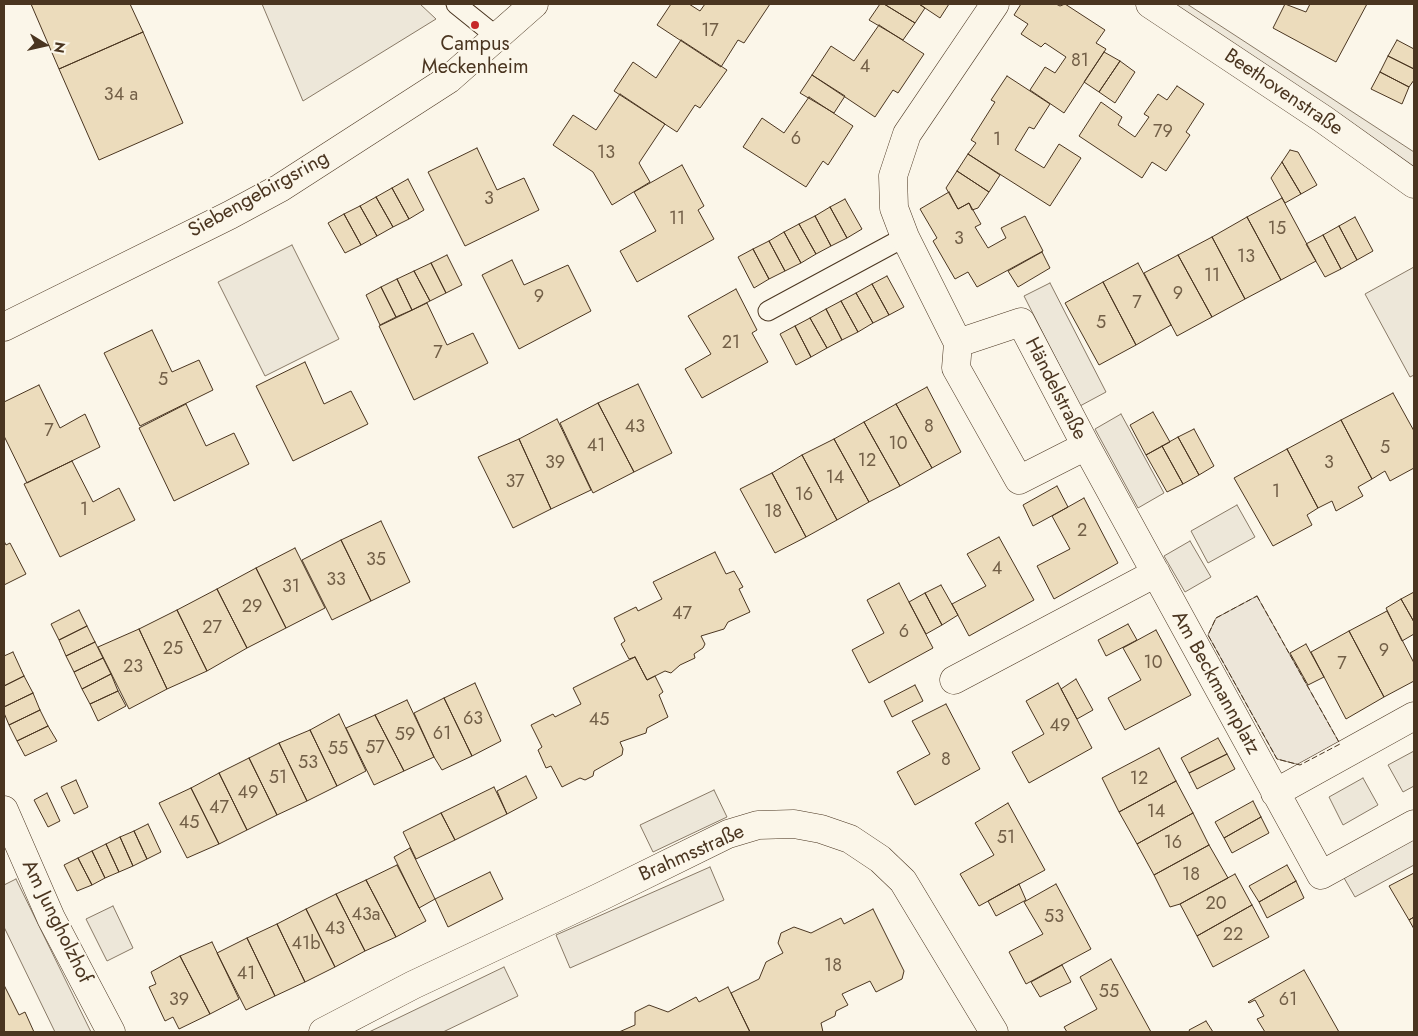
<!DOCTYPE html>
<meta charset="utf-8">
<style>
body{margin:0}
#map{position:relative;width:1418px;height:1036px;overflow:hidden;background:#fbf6e9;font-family:Jost,sans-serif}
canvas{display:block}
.frame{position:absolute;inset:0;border:5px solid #4a3520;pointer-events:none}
.north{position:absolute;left:20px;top:20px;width:50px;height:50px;-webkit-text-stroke:4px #fbf6e9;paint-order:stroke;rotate:100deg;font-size:14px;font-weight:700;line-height:20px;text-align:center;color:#4a3520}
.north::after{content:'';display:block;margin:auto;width:18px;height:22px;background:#4a3520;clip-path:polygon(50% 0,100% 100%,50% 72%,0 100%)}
</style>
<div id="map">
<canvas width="1418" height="1036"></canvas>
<div class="frame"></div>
<div class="north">N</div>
</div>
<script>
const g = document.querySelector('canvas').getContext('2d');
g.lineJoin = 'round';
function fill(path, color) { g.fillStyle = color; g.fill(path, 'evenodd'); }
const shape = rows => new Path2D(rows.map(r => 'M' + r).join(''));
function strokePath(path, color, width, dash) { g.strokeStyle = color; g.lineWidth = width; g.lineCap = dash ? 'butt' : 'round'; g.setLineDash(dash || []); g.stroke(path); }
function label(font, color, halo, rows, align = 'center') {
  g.font = font + ' Jost,sans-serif'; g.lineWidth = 4; g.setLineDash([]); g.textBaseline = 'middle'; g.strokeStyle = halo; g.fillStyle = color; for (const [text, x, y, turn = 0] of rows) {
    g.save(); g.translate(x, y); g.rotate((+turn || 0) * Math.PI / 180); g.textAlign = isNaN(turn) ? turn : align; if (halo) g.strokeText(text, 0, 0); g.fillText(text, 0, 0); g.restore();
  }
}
const green = shape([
 [1257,596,1340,744,1300,765,1277,759,1208,635,1216,618,1257,596]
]);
fill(green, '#ede6d9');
strokePath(green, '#887966', 1);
const parking = shape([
 [262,4,420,4,436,19,303,101,262,4],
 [1163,4,1187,4,1414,152,1414,171,1163,4],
 [292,245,339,339,265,376,218,282,292,245],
 [1414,267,1414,375,1410,377,1365,294,1414,267],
 [1050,283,1106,392,1080,406,1024,296,1050,283],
 [1121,414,1164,493,1138,508,1095,429,1121,414],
 [1237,505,1255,537,1208,563,1191,531,1237,505],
 [1190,541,1211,577,1185,592,1164,556,1190,541],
 [1414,751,1414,786,1403,792,1388,765,1414,751],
 [1363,778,1378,805,1343,825,1329,797,1363,778],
 [714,790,727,817,653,852,640,825,714,790],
 [1414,831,1414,865,1355,897,1340,871,1414,831],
 [710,867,724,900,570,968,556,935,710,867],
 [16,879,91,1032,55,1032,4,927,4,885,16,879],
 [113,906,133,948,107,961,86,919,113,906],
 [504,967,518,996,443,1032,369,1032,504,967]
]);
fill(parking, '#ede7d9');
strokePath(parking, '#887966', 1);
const building = shape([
 [31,4,130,4,143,32,59,69,31,4],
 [671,4,689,4,700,11,705,4,770,4,744,43,738,40,721,67,657,25,671,4],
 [880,4,884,4,915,23,903,40,869,20,880,4],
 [884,4,919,4,925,8,915,23,884,4],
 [919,4,949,4,940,18,919,4],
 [1021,4,1056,4,1060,6,1065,4,1105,30,1096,43,1106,49,1064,113,1030,90,1045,67,1055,73,1066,57,1045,43,1041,47,1021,34,1028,24,1014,15,1021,4],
 [1285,4,1306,12,1310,4,1367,4,1336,62,1273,28,1285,4],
 [879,25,924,54,898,93,893,90,875,117,812,75,831,46,854,61,879,25],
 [143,32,183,123,99,160,59,69,143,32],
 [681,40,727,70,700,108,695,105,677,132,614,91,633,62,656,78,681,40],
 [1397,40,1414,49,1414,69,1388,56,1397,40],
 [1104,52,1120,61,1099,92,1084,82,1104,52],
 [1388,56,1414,69,1414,80,1409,87,1380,72,1388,56],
 [1120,61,1135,72,1115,103,1099,92,1120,61],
 [1380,72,1409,87,1402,104,1371,89,1380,72],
 [812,75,845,96,834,113,800,93,812,75],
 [1007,76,1050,104,1034,129,1029,127,1015,150,1044,168,1059,144,1081,158,1050,206,968,154,976,143,971,140,995,102,991,100,1007,76],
 [1177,86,1204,104,1186,132,1190,135,1166,171,1152,162,1142,178,1079,136,1101,102,1122,117,1118,125,1135,137,1149,117,1144,114,1158,94,1167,100,1177,86],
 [620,94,665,124,639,163,650,182,612,205,593,172,553,145,573,115,596,130,620,94],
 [809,97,853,126,828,165,823,161,806,187,743,147,762,118,784,133,809,97],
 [477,148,497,190,524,178,539,210,465,246,428,172,477,148],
 [1290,150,1298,152,1317,185,1301,194,1282,162,1290,150],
 [968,154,1000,175,989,192,957,171,968,154],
 [1282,162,1301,194,1285,203,1271,178,1282,162],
 [682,165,704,206,698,210,714,239,637,282,620,251,656,231,634,192,682,165],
 [957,171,989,192,978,208,972,210,969,203,958,209,946,188,957,171],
 [408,179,424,210,409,219,392,188,408,179],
 [392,188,409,219,393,227,376,197,392,188],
 [949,192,958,209,969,203,981,224,975,227,988,248,1006,238,1001,228,1025,216,1043,251,977,287,968,272,955,279,933,241,937,238,920,209,949,192],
 [376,197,393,227,377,236,360,206,376,197],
 [1282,198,1316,261,1281,280,1247,217,1282,198],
 [845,199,862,229,847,238,830,207,845,199],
 [360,206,377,236,361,245,344,214,360,206],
 [830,207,847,238,831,246,815,216,830,207],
 [344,214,361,245,345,253,328,223,344,214],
 [815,216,831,246,816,254,799,224,815,216],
 [1247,217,1281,280,1245,299,1212,237,1247,217],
 [1355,217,1373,251,1357,260,1339,226,1355,217],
 [799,224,816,254,801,263,784,232,799,224],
 [1339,226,1357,260,1341,269,1323,235,1339,226],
 [784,232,801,263,785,271,769,241,784,232],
 [1323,235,1341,269,1325,277,1306,244,1323,235],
 [1212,237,1245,299,1212,317,1178,255,1212,237],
 [769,241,785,271,769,279,753,249,769,241],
 [753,249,769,279,754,288,738,257,753,249],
 [1042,252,1050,268,1018,287,1008,271,1042,252],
 [447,255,462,285,446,293,431,263,447,255],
 [1178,255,1212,317,1177,336,1144,273,1178,255],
 [512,260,524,285,568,265,591,311,519,349,482,275,512,260],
 [431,263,446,293,430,301,414,271,431,263],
 [1138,263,1171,325,1136,345,1103,282,1138,263],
 [414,271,430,301,412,310,397,279,414,271],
 [887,276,904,307,889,315,872,284,887,276],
 [397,279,412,310,396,317,381,287,397,279],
 [1103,282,1136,345,1099,365,1065,303,1103,282],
 [872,284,889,315,873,323,856,293,872,284],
 [381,287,396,317,380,325,366,295,381,287],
 [736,289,757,330,752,333,768,362,702,398,685,369,711,354,688,316,736,289],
 [856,293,873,323,858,332,841,301,856,293],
 [841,301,858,332,842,340,826,309,841,301],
 [427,303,447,345,473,333,488,363,414,400,379,326,427,303],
 [826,309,842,340,827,348,810,318,826,309],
 [810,318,827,348,811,357,795,326,810,318],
 [795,326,811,357,796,365,780,334,795,326],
 [152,330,172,372,199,360,213,390,140,426,104,353,152,330],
 [305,362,324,404,351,391,368,424,293,461,256,386,305,362],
 [638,384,672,453,634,472,598,403,638,384],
 [39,385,60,428,85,414,100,447,27,483,4,436,4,402,39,385],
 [927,387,961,452,932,468,896,404,927,387],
 [1393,393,1414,431,1414,468,1390,481,1385,471,1372,479,1341,420,1393,393],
 [598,403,634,472,593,493,560,423,598,403],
 [186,404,206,446,234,433,249,464,174,501,139,428,186,404],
 [896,404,932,468,900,486,864,422,896,404],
 [1153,412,1170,442,1146,455,1130,425,1153,412],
 [557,419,591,490,551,509,519,439,557,419],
 [1341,420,1372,479,1358,487,1363,496,1336,511,1332,501,1318,508,1287,449,1341,420],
 [864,422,900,486,869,502,834,439,864,422],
 [1194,429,1214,466,1199,475,1178,437,1194,429],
 [1178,437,1199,475,1183,484,1162,446,1178,437],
 [519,439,551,509,513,528,478,457,519,439],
 [834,439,869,502,837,520,802,455,834,439],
 [1162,446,1183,484,1167,492,1146,455,1162,446],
 [1287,449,1318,508,1307,515,1312,525,1273,546,1234,478,1287,449],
 [802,455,837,520,806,537,772,473,802,455],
 [72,461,93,502,119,488,135,520,60,557,24,484,72,461],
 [772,473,806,537,775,553,740,489,772,473],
 [1057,486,1068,507,1033,526,1023,505,1057,486],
 [1084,498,1118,563,1054,599,1037,566,1070,549,1052,516,1084,498],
 [381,521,410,582,371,601,341,540,381,521],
 [999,537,1034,600,969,636,952,604,986,586,967,554,999,537],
 [341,540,371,601,332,620,302,560,341,540],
 [4,541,6,545,10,543,26,574,4,585,4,541],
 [295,548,325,608,286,628,256,568,295,548],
 [715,552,726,574,734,571,743,587,739,589,750,612,728,622,724,629,701,636,705,644,703,648,694,654,695,658,680,665,671,673,665,671,647,680,635,657,629,659,621,644,625,641,614,618,636,607,638,611,662,599,653,582,715,552],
 [256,568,286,628,247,648,217,589,256,568],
 [899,583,933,648,869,683,852,650,884,633,867,600,899,583],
 [941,585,958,615,942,625,925,593,941,585],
 [217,589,247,648,207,671,177,610,217,589],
 [1414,592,1414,622,1401,599,1414,592],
 [925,593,942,625,926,634,909,602,925,593],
 [1401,599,1414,622,1414,634,1402,641,1386,608,1401,599],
 [79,610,87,626,59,640,51,624,79,610],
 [177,610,207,671,167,689,139,629,177,610],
 [1387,611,1414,663,1414,681,1384,697,1349,631,1387,611],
 [1128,624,1137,640,1106,656,1098,640,1128,624],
 [87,626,95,642,66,656,59,640,87,626],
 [139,629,167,689,129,709,98,647,139,629],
 [1156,630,1191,695,1125,730,1108,698,1141,680,1123,648,1156,630],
 [1349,631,1384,697,1346,719,1311,652,1349,631],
 [95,642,103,658,74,672,66,656,95,642],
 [1306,644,1324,677,1308,685,1290,653,1306,644],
 [13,652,24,676,4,686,4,656,13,652],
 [635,657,647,680,655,676,663,692,659,695,668,717,647,728,646,733,620,742,623,749,622,755,594,771,593,776,585,780,580,778,562,787,551,766,546,768,538,750,542,747,531,725,553,714,555,717,581,704,573,688,635,657],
 [103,658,111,674,82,689,74,672,103,658],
 [111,674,118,691,90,704,82,689,111,674],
 [24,676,33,693,4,707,4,686,24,676],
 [1076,679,1093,710,1077,719,1061,689,1076,679],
 [475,683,501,741,472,756,444,698,475,683],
 [1058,683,1092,748,1029,783,1012,752,1044,734,1026,701,1058,683],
 [915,685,923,701,892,717,884,701,915,685],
 [118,691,126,706,98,721,90,704,118,691],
 [33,693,40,710,9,725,4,713,4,707,33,693],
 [444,698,472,756,442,770,434,757,414,713,444,698],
 [407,700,434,757,404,771,375,715,407,700],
 [946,704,980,769,915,805,897,772,930,754,912,721,946,704],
 [40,710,48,726,17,741,9,725,40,710],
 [339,714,366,771,337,786,310,730,339,714],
 [375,715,404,771,374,785,346,728,375,715],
 [48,726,57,741,25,756,17,741,48,726],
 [310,730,337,786,307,801,279,743,310,730],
 [1218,738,1227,754,1189,773,1181,758,1218,738],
 [279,743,307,801,277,815,249,758,279,743],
 [1159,748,1176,781,1119,812,1102,778,1159,748],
 [1227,754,1235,769,1197,789,1189,773,1227,754],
 [249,758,277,815,247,830,219,773,249,758],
 [219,773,247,830,219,844,191,788,219,773],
 [526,776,537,798,507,814,497,791,526,776],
 [76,780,88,807,74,814,61,787,76,780],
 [1176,781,1193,813,1137,844,1119,812,1176,781],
 [494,787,507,814,455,840,441,813,494,787],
 [191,788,219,844,187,858,159,803,191,788],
 [47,793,60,821,48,827,34,800,47,793],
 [1253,801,1261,817,1224,838,1215,822,1253,801],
 [1008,803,1045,870,979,906,960,874,994,855,975,823,1008,803],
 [441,813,455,840,416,859,403,832,441,813],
 [1193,813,1209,845,1154,875,1137,844,1193,813],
 [1261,817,1269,833,1232,853,1224,838,1261,817],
 [148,824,161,852,147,859,134,831,148,824],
 [134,831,147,859,133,866,120,837,134,831],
 [120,837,133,866,119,872,106,844,120,837],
 [106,844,119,872,105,878,92,851,106,844],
 [1209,845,1228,878,1180,904,1170,907,1154,875,1209,845],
 [410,848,435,899,419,908,394,857,410,848],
 [92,851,105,878,92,885,78,858,92,851],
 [78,858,92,885,77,891,64,865,78,858],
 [397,865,426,921,396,937,366,880,397,865],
 [1287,865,1296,881,1259,902,1249,886,1287,865],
 [490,872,503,899,448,927,435,899,490,872],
 [1414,873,1414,917,1409,920,1389,886,1414,873],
 [1235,874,1252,905,1197,936,1180,904,1235,874],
 [366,880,396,937,365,951,336,894,366,880],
 [1296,881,1304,898,1267,918,1259,902,1296,881],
 [1019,884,1026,900,996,916,988,901,1019,884],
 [1056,884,1091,949,1026,984,1009,952,1043,934,1024,902,1056,884],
 [336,894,365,951,335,967,306,909,336,894],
 [1252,905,1269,937,1213,967,1197,936,1252,905],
 [306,909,335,967,305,982,277,924,306,909],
 [873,909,904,971,902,979,876,992,870,981,842,994,848,1005,836,1011,835,1016,821,1023,823,1032,750,1032,731,993,759,979,766,962,783,953,778,943,781,933,794,927,811,933,841,918,844,924,873,909],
 [1414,917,1414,929,1409,920,1414,917],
 [277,924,305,982,275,996,247,938,277,924],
 [247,938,275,996,246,1010,217,953,247,938],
 [212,942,239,999,210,1014,180,956,212,942],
 [180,956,210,1014,179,1029,173,1017,165,1021,149,987,156,984,151,972,180,956],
 [1111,959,1151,1032,1067,1032,1064,1027,1097,1009,1080,977,1111,959],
 [1062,965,1071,982,1040,997,1031,982,1062,965],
 [1304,970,1339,1032,1265,1032,1257,1019,1264,1016,1255,1000,1249,1003,1248,1002,1304,970],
 [4,985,19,1015,25,1012,34,1032,4,1032,4,985],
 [728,987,750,1032,619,1032,635,1025,635,1012,649,1005,668,1012,696,997,699,1002,728,987],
 [1206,1021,1213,1032,1190,1032,1189,1030,1206,1021]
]);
fill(building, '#ecdcbc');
strokePath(building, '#4a3520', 1);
const service = shape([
 [456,4,497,37],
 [768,311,905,237]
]);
const minor = shape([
 [1150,4,1323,119,1414,184],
 [958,343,1021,322,1086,446,1019,480,956,368,958,343,905,237,894,208,893,176,907,134,995,4],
 [1086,446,1321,875,1414,824],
 [954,680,1156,573],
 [1275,793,1414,716],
 [4,810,51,918,111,1032],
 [323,1032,413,985,600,897,728,834,758,825,794,824,821,829,850,839,880,859,903,881,994,1032]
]);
const tertiary = shape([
 [4,327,230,215,280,188,449,79,534,4]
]);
strokePath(service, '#4a3520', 21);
strokePath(minor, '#4a3520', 29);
strokePath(tertiary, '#4a3520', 29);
strokePath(service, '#fbf6e9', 19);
strokePath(minor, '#fbf6e9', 28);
strokePath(tertiary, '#fbf6e9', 28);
strokePath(shape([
 [1257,596,1340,744,1300,765,1277,759,1208,635,1216,618,1257,596]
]), '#4a3520', 1, [6, 2.5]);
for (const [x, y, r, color] of [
 [475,25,5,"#c62828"]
]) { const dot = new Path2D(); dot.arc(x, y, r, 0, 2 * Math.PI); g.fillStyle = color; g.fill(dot); strokePath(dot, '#fbf6e9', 2); }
label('18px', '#725f47', null, [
 ["17",710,32],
 ["81",1080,62],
 ["4",865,68],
 ["34 a",121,96],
 ["79",1163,133],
 ["6",796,140],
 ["1",997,141],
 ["13",606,154],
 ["3",489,200],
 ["11",677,220],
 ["15",1277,230],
 ["3",959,240],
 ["13",1246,258],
 ["11",1212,277],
 ["9",1178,295],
 ["9",539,298],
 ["7",1137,304],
 ["5",1101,324],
 ["21",731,344],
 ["7",438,354],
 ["5",163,381],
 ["43",635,428],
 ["8",929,428],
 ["7",49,432],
 ["10",898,445],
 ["41",596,447],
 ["5",1385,449],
 ["12",867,462],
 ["39",555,464],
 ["3",1329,464],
 ["14",835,479],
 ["37",515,483],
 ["1",1276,493],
 ["16",804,496],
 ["1",84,511],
 ["18",773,513],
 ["2",1082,532],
 ["35",376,561],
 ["4",997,570],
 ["33",336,581],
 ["31",291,588],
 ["29",252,608],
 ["47",682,615],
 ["27",212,629],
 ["6",904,633],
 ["25",173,650],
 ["9",1384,652],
 ["10",1153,664],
 ["7",1342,665],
 ["23",133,668],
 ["63",473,720],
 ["45",599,721],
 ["49",1060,727],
 ["61",442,735],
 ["59",405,736],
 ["57",375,749],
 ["55",338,750],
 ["8",946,761],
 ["53",308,764],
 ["51",278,779],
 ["12",1139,780],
 ["49",248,794],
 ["47",219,809],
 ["14",1156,813],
 ["45",189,824],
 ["51",1006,839],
 ["16",1173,844],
 ["18",1191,876],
 ["20",1216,905],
 ["43a",366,916],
 ["53",1054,918],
 ["43",335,930],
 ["22",1233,936],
 ["41b",306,945],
 ["18",833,967],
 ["41",246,975],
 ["55",1109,993],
 ["39",179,1001],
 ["61",1288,1001]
]);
label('20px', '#4a3520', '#fbf6e9', [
 ["Campus",475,45],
 ["Meckenheim",475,68]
]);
label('20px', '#4a3520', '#fbf6e9', [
 ["Beethovenstraße",1283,93,34],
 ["Siebengebirgsring",259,195,-29],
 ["Händelstraße",1055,389,63],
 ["Am Beckmannplatz",1215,683,61],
 ["Brahmsstraße",692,854,-24],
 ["Am Jungholzhof",56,922,64]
]);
</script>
